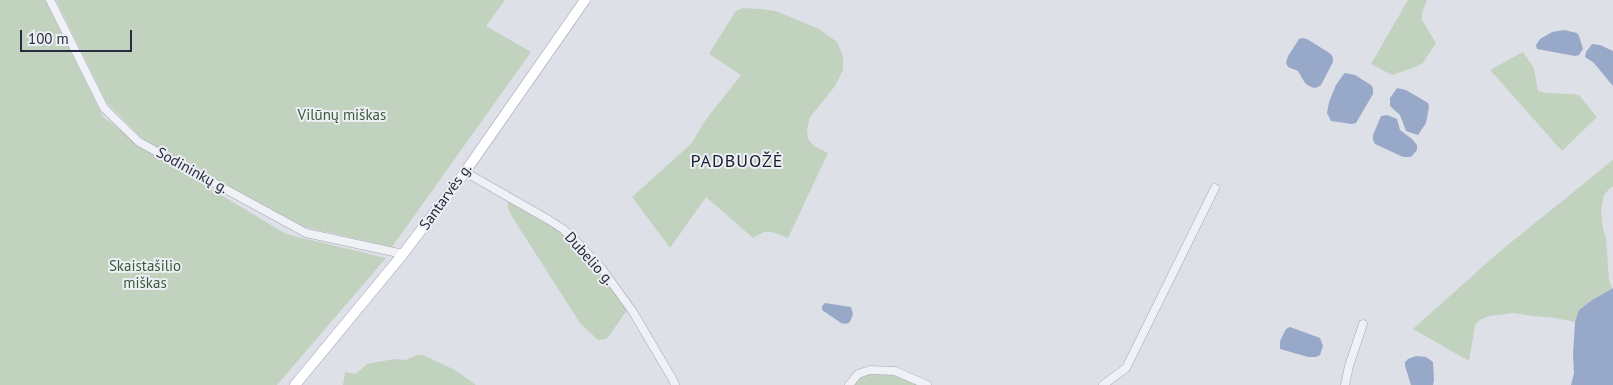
<!DOCTYPE html>
<meta charset="utf-8">
<style>
body{margin:0}
#map{position:relative;width:1613px;height:385px;overflow:hidden;background:#dee0e8;font-family:"PT Sans",sans-serif}
canvas{display:block}
.scale{position:absolute;left:20px;top:30px;width:112px;height:22px;box-sizing:border-box;border:2px solid #272c3e;border-top:0;padding-left:6px;font-size:15px;line-height:18px;white-space:nowrap;color:#272c3e;-webkit-text-stroke:4px #edeff5;paint-order:stroke}
</style>
<div id="map">
<canvas width="1613" height="385"></canvas>
<div class="scale">100 m</div>
</div>
<script>
const g = document.querySelector('canvas').getContext('2d');
g.lineJoin = 'round';
function fill(path, color) { g.fillStyle = color; g.fill(path, 'evenodd'); }
const shape = rows => new Path2D(rows.map(r => 'M' + r).join(''));
function strokePath(path, color, width, dash) { g.strokeStyle = color; g.lineWidth = width; g.lineCap = dash ? 'butt' : 'round'; g.setLineDash(dash || []); g.stroke(path); }
function label(font, color, halo, rows, align = 'center') {
  g.font = font + ' "PT Sans",sans-serif'; g.lineWidth = 4; g.setLineDash([]); g.textBaseline = 'middle'; g.strokeStyle = halo; g.fillStyle = color; for (const [text, x, y, turn = 0] of rows) {
    g.save(); g.translate(x, y); g.rotate((+turn || 0) * Math.PI / 180); g.textAlign = isNaN(turn) ? turn : align; if (halo) g.strokeText(text, 0, 0); g.fillText(text, 0, 0); g.restore();
  }
}
fill(shape([
 [0,0,45,0,103,117,163,160,286,234,386,258,277,385,0,385],
 [56,0,505,0,486,26,531,52,392,247,304,227,144,140,107,103],
 [1408,0,1427,0,1422,13,1422,20,1436,43,1423,63,1413,68,1392,75,1371,64],
 [742,8,761,9,776,11,819,29,837,42,843,56,843,70,835,86,810,117,807,129,808,139,814,146,828,153,788,238,772,232,764,232,753,238,706,197,670,248,632,197,692,143,704,122,741,75,709,54,735,12],
 [1523,52,1534,68,1538,91,1546,93,1571,94,1579,95,1597,117,1562,151,1490,70],
 [1613,160,1613,187,1610,188,1604,195,1601,211,1603,229,1606,237,1609,280,1612,288,1592,300,1579,310,1575,322,1555,318,1533,316,1514,313,1489,316,1480,320,1475,325,1469,361,1413,329,1499,252],
 [508,199,563,233,582,251,627,310,609,336,606,339,598,340,580,323,511,215,508,208],
 [417,355,423,355,455,370,476,385,343,385,345,372,356,374,367,364,394,359,406,360],
 [871,373,900,376,920,385,852,385,857,379,864,375]
]), '#c1d2bf');
fill(shape([
 [1564,30,1577,33,1579,36,1583,49,1579,55,1575,56,1537,49,1536,45,1540,39,1552,32],
 [1302,38,1307,39,1331,54,1333,58,1333,62,1321,85,1318,87,1314,88,1309,86,1305,83,1298,71,1288,67,1286,63,1288,56,1299,39],
 [1592,44,1600,45,1613,51,1613,86,1594,63,1585,57,1586,52],
 [1345,73,1355,75,1371,85,1373,88,1373,94,1356,123,1352,124,1331,121,1327,113,1329,102,1336,85,1343,75],
 [1397,88,1406,90,1428,103,1429,107,1426,123,1418,135,1406,131,1400,115,1390,106,1390,98],
 [1387,115,1397,119,1400,130,1412,139,1417,145,1417,150,1411,157,1403,157,1375,144,1373,140,1373,135,1381,116],
 [1613,288,1613,385,1571,385,1574,373,1573,354,1575,322,1579,310,1592,300],
 [825,303,851,307,853,314,850,322,846,324,841,323,822,310,822,306],
 [1290,327,1320,338,1323,346,1320,355,1316,357,1308,357,1280,349,1280,341,1286,329],
 [1416,356,1426,357,1433,362,1434,380,1433,385,1411,385,1405,366,1405,362,1408,359]
]), '#98a8c8');
const minor = shape([
 [50,0,104,108,139,142,306,233,403,254],
 [465,172,549,220,563,229,578,243,602,269,633,312,673,380,675,385],
 [849,385,858,374,870,370,895,371,927,385],
 [1103,385,1126,368,1215,188],
 [1345,385,1349,366,1363,324]
]);
const major = shape([
 [295,385,403,254,465,172,585,0]
]);
strokePath(minor, '#a3a6b2', 9);
strokePath(major, '#9da2b3', 11);
strokePath(minor, '#f0f1f6', 8);
strokePath(major, '#fff', 10);
label('15px', '#355a34', '#edeff5', [
 ["Vilūnų miškas",342,116],
 ["Skaistašilio",145,267],
 ["miškas",145,284]
]);
label('15px', '#272c3e', '#edeff5', [
 ["Sodininkų g.",192,171,29],
 ["Santarvės g.",446,197,-54],
 ["Dubelio g.",589,259,48]
]);
g.letterSpacing = '1px';
label('18px', '#191d2f', '#edeff5', [
 ["PADBUOŽĖ",737,162]
]);
g.letterSpacing = '0px';
</script>
